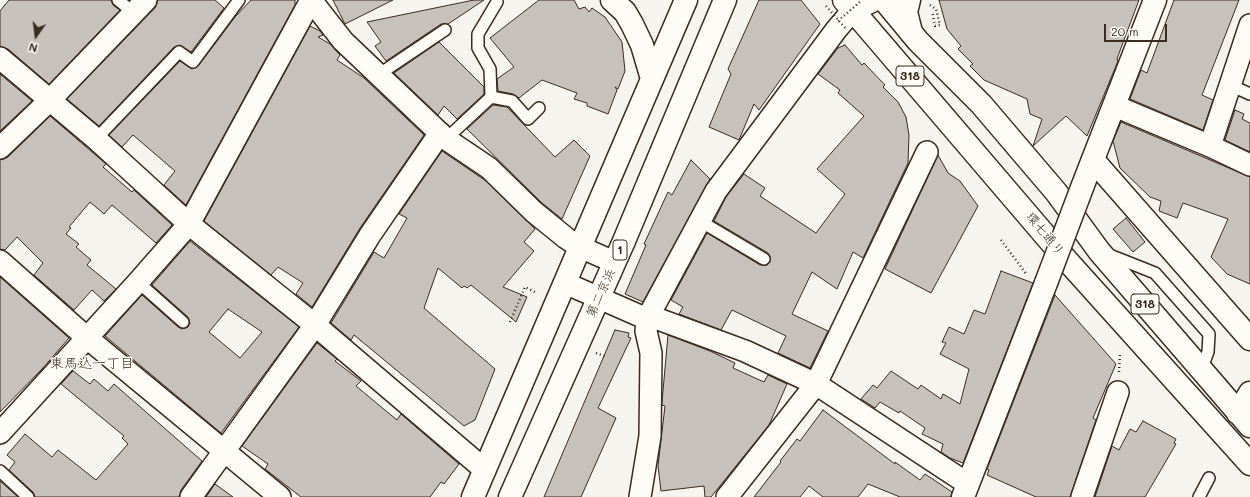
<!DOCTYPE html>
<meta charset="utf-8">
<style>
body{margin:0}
#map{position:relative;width:1250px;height:497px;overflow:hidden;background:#f5f4ee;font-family:Mali,sans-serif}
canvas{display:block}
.north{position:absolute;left:16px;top:16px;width:40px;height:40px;-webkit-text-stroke:3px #fdfcf7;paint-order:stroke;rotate:194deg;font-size:11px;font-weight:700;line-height:16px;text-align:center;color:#3b2a1e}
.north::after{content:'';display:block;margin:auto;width:14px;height:18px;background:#3b2a1e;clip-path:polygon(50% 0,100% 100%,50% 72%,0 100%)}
.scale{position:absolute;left:1104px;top:24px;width:63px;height:18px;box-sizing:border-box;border:2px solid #3b2a1e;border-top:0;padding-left:5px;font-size:12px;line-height:14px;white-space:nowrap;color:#3b2a1e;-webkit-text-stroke:3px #fdfcf7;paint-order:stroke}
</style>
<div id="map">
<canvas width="1250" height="497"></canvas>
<div class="north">N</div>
<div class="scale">20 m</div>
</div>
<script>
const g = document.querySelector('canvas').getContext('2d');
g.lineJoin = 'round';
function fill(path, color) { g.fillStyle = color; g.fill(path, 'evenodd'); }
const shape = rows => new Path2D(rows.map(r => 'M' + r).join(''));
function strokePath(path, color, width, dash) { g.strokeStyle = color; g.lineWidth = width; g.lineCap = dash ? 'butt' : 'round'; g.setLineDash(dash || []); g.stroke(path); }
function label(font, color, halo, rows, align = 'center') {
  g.font = font + ' Mali,"Klee One",sans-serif'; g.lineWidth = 3; g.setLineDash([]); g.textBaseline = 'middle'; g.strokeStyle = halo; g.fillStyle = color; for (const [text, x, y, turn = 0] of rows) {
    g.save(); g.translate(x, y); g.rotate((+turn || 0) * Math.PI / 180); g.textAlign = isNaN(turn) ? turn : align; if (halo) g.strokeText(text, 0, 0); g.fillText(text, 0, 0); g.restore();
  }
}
const building = shape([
 [9,0,111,0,113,5,120,10,49,84,8,49,0,46,0,11,9,0],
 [158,0,215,0,224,8,191,52,180,45,174,47,99,126,67,99,155,8,158,0],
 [251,0,295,0,295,5,186,205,164,185,175,171,133,135,122,147,109,135,180,61,192,69,198,66,235,17,251,0],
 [333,0,393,0,345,24,333,0],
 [474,0,484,0,448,24,441,24,386,61,375,46,381,42,367,22,474,0],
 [539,0,574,0,579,9,585,7,589,12,592,8,605,17,622,42,625,71,618,89,615,87,617,90,608,114,587,106,587,103,574,99,577,93,542,80,519,98,513,94,498,91,497,79,514,67,490,38,539,0],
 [759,0,801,0,820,24,759,110,754,104,739,140,709,127,731,74,728,69,759,0],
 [939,0,1139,0,1118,56,1117,60,1118,61,1087,136,1066,116,1033,146,1042,119,1030,114,1027,99,984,80,970,66,973,64,958,49,961,46,947,29,939,0],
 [1174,0,1239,0,1202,95,1213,100,1203,130,1130,99,1141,70,1147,73,1174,0],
 [310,26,320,31,323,35,318,37,330,44,340,55,337,60,364,78,424,135,360,228,312,307,296,294,303,283,278,267,271,275,204,221,310,26],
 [439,42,484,87,484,94,457,119,444,106,438,115,394,73,439,42],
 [845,45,862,65,864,63,885,85,883,87,898,102,906,117,909,135,908,163,863,258,853,252,837,289,812,272,792,314,828,331,810,368,778,353,786,336,732,310,721,330,679,314,683,307,671,300,707,233,760,265,767,265,770,262,770,256,768,253,714,221,726,197,744,174,765,188,760,196,816,233,845,194,817,169,864,116,838,93,840,90,818,74,838,48,845,45],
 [0,74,32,101,0,131,0,74],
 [493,105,507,107,555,157,574,140,590,156,562,219,542,203,467,129,493,105],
 [1235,110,1244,114,1242,119,1250,123,1250,152,1225,140,1235,110],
 [50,116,106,164,103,167,132,192,134,190,172,225,156,243,112,205,104,214,90,202,69,227,71,228,66,234,79,244,76,247,91,260,87,265,116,289,104,301,92,290,74,310,34,275,43,263,17,237,5,250,0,249,0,160,8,157,50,116],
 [1121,122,1250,177,1250,284,1227,274,1211,257,1228,219,1183,203,1177,218,1159,211,1161,201,1150,197,1120,168,1113,141,1121,122],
 [442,151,486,181,535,229,524,242,534,251,503,287,527,297,516,322,471,285,467,288,464,286,462,288,438,268,424,308,495,369,475,420,464,426,354,335,351,340,331,323,374,252,384,258,407,218,399,214,442,151],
 [938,155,948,173,960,181,978,206,931,293,885,269,938,155],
 [691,160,710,179,643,302,625,294,646,245,644,244,668,192,672,195,691,160],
 [1126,218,1145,242,1133,252,1113,229,1126,218],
 [190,241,299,327,221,433,105,336,142,295,178,327,182,329,188,327,190,323,188,317,152,285,190,241],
 [228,309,262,332,240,358,209,332,228,309],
 [1001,271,1033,283,963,463,950,458,941,452,943,444,922,434,925,428,900,411,899,413,880,402,875,408,861,399,873,385,877,388,891,371,918,389,921,385,941,399,943,394,960,404,969,369,940,354,946,343,942,342,949,327,964,334,974,310,985,314,1001,271],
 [0,277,69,338,42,369,0,412,0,277],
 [1055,295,1116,364,1093,418,1096,420,1070,497,1036,497,987,475,989,470,987,469,1055,295],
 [615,330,629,333,628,337,631,338,598,408,616,418,581,497,544,497,615,330],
 [668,335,710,351,735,363,733,368,764,382,768,375,787,384,769,425,711,497,705,497,704,486,661,491,658,466,665,406,662,405,662,402,668,335],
 [317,343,337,359,335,361,361,381,356,386,397,420,401,414,459,464,444,484,441,482,430,497,301,497,265,469,268,464,242,446,317,343],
 [73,371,90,384,94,379,108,391,114,384,202,461,181,490,179,497,35,497,33,492,9,470,15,462,7,455,25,434,52,457,58,450,96,480,128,444,122,438,124,436,61,384,73,371],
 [823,410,895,464,895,462,920,480,925,474,952,492,951,497,900,497,868,484,858,497,823,497,809,486,800,497,754,497,781,462,780,461,797,439,800,441,823,410],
 [1143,421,1176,439,1174,443,1176,444,1145,497,1095,497,1112,446,1119,450,1130,429,1136,432,1143,421],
 [0,481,18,497,0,497,0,481],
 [215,484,233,497,206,497,215,484]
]);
fill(building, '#c7c1bb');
strokePath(building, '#3b2a1e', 1);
const lane = shape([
 [118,0,134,13],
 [497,2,478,34,478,48,490,69,491,97,512,101,528,119,539,108],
 [378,75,445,30],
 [1230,85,1250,94],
 [96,139,179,52,193,62,239,0],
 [446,139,491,97],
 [700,221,764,259],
 [1107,254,1155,273,1209,334,1208,352,1201,370],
 [138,282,183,322],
 [0,471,28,497],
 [1199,497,1209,478]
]);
const street = shape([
 [311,0,343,41,446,139,489,168,534,212,566,238,580,247,614,262],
 [0,58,96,139,189,224,315,325,485,470],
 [1115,106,1210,146,1250,165],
 [1210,146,1250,25],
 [0,148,50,100,146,0],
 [0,261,86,337,280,497],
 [565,283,647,319,658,319,745,351,816,384,968,484],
 [0,433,138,282,189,224,311,0],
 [191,497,315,325,370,235,440,133],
 [640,497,650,436,651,353,646,331,647,319,716,191,836,30,853,10],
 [727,497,816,384,927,152],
 [1082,497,1118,392]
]);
const secondary = shape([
 [1083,185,1155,0],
 [963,497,1046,283]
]);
const primary = shape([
 [844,0,1062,255,1250,464],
 [884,0,918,41,981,104,1056,192,1099,251,1250,426],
 [1093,160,1250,339],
 [1238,413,1250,393]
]);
const highway = shape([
 [612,0,625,12,632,24,642,45,652,79],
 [909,0,906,12,911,32],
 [853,10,874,0],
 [473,497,686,0],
 [510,497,624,241,725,0]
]);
strokePath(lane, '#3b2a1e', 14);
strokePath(street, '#3b2a1e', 24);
strokePath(secondary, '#3b2a1e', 25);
strokePath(primary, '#3b2a1e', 25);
strokePath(highway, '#3b2a1e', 25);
strokePath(shape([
 [930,5,936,9,940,25,935,26,932,11],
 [1001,240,1027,275],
 [510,322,525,287,537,293],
 [596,353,607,357],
 [1119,372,1120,353]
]), '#3b2a1e', 2.5, [1, 3]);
strokePath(lane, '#fdfcf7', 11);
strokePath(street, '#fdfcf7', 21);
strokePath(secondary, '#fdfcf7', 22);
strokePath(primary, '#fdfcf7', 22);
strokePath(highway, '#fdfcf7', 22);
const secondaryBridge = shape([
 [1046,283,1083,185]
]);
strokePath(secondaryBridge, '#3b2a1e', 25, []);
strokePath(shape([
 [826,6,846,29],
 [838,21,862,0]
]), '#3b2a1e', 2.5, [1, 3]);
strokePath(secondaryBridge, '#fdfcf7', 22);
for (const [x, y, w] of [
 [910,76,28],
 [620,250,14],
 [1145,304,28]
]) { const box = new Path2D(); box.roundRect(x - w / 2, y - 10, w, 20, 3); g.fillStyle = '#fdfcf7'; g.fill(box); strokePath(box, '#3b2a1e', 1); }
label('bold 12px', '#3b2a1e', null, [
 ["318",910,76],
 ["1",620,250],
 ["318",1145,304]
]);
label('13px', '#3b2a1e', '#fdfcf7', [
 ["環七通り",1045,234,50],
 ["第二京浜",601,293,-66]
]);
label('14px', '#3b2a1e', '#fdfcf7', [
 ["東馬込一丁目",92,364]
]);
</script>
